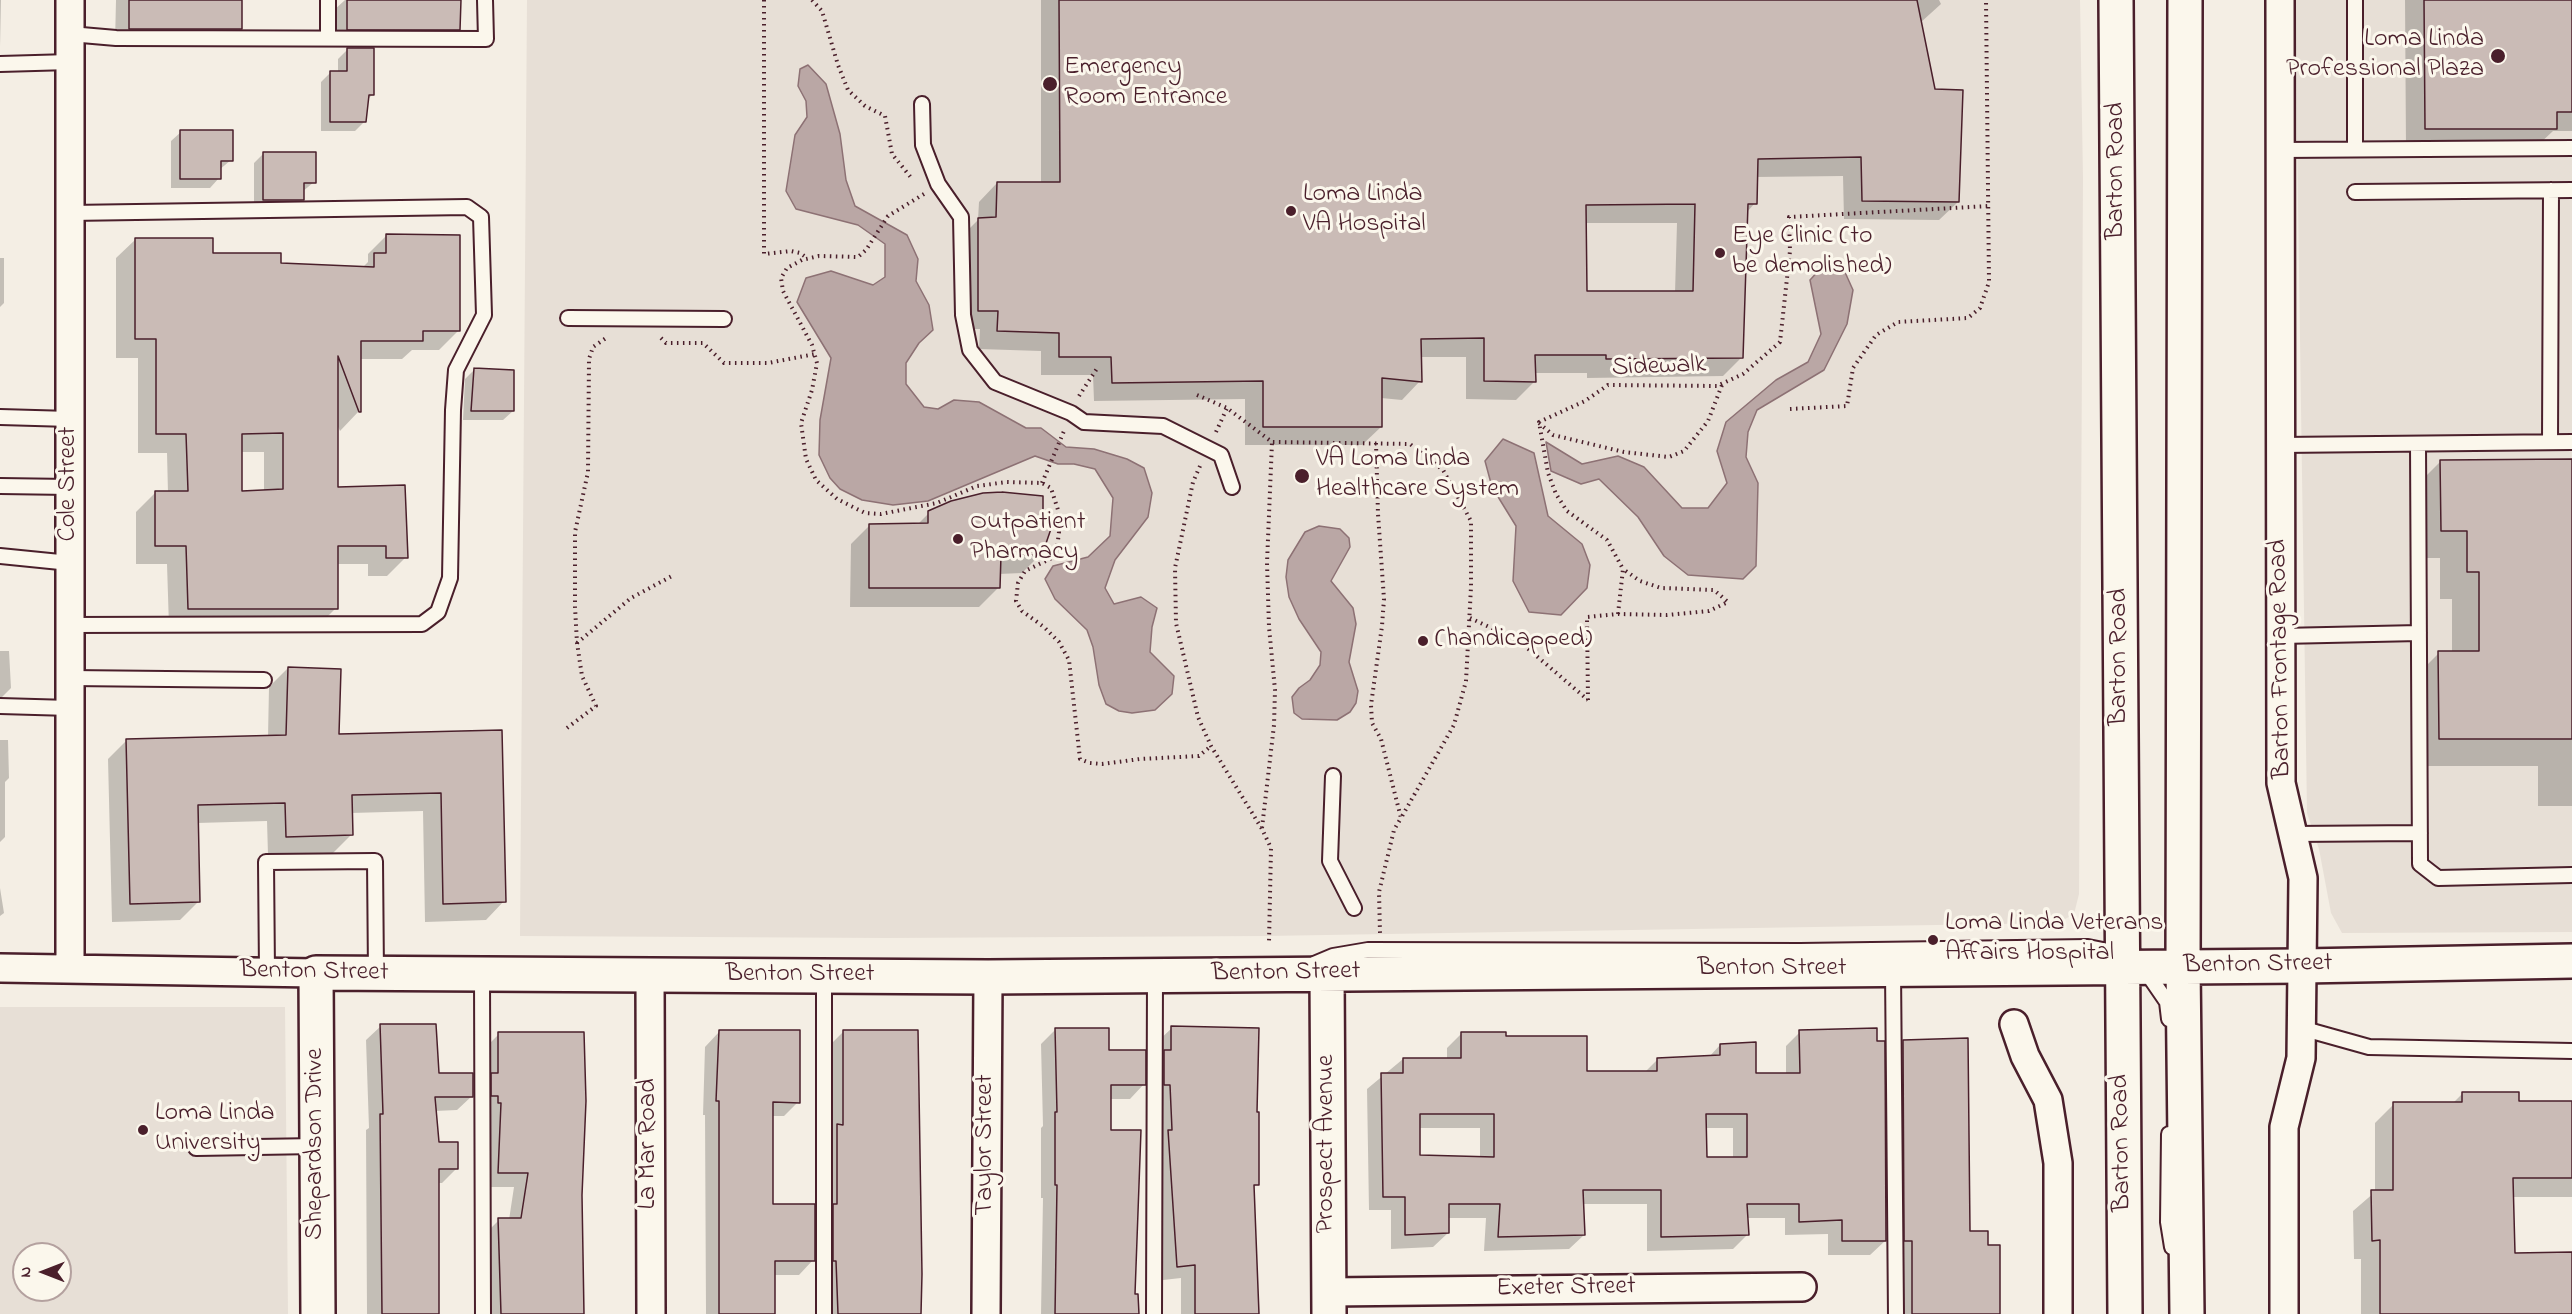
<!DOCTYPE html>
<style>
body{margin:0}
#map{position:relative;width:2572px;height:1314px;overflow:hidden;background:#f4eee4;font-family:"Indie Flower",sans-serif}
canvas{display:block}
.north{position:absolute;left:12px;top:1242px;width:60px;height:60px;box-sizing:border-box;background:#fbf7ec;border:2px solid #b4a19f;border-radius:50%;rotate:270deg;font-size:16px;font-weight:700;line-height:24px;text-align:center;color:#4a1f2b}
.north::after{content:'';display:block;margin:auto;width:21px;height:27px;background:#4a1f2b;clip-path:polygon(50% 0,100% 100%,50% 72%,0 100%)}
</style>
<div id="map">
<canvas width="2572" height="1314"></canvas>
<div class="north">N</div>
</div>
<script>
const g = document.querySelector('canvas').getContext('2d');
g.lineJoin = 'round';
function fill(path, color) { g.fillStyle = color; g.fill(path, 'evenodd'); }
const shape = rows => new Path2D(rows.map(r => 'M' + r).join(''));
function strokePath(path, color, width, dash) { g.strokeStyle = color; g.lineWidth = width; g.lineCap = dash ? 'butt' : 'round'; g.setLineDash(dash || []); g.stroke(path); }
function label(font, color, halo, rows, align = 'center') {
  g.font = font + ' "Indie Flower",sans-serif'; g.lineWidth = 6; g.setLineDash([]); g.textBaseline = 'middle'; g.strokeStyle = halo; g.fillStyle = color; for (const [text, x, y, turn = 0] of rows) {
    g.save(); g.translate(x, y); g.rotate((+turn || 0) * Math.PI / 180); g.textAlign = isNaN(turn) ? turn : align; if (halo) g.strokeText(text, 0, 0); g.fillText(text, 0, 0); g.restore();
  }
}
fill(shape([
 [527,0,2080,0,2083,179,2079,894,2074,914,2058,923,1265,936,886,938,520,936],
 [2295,0,2572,0,2572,932,2342,933,2331,913,2319,849,2307,813],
 [0,1007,285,1007,288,1314,0,1314],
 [24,1254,60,1254,60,1290,24,1290]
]), '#e7dfd6');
const water = shape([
 [808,65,826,84,840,134,846,180,855,206,907,235,918,259,916,281,929,305,933,330,919,343,906,363,906,384,924,407,938,409,954,400,979,402,1026,428,1041,428,1066,447,1094,449,1127,459,1144,468,1152,493,1148,517,1115,560,1105,588,1114,604,1141,597,1157,608,1152,627,1150,652,1174,676,1172,694,1155,710,1132,713,1119,711,1106,704,1099,685,1093,647,1087,630,1055,599,1045,579,1053,566,1088,557,1110,536,1113,498,1095,469,1074,464,1058,464,1035,456,928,501,893,505,862,500,840,489,830,478,819,455,820,420,831,358,797,302,806,278,831,271,873,285,885,277,885,244,858,225,796,209,786,191,795,135,807,117,806,101,798,86,800,69,808,65],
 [1821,268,1844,270,1853,290,1847,324,1824,370,1757,410,1748,432,1746,457,1758,483,1756,566,1743,579,1688,575,1664,556,1638,517,1599,479,1581,484,1551,471,1546,442,1582,464,1618,456,1644,467,1682,508,1708,508,1727,483,1717,451,1726,422,1776,380,1808,362,1821,334,1810,280,1821,268],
 [1503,439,1534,453,1548,516,1582,544,1590,565,1587,588,1561,615,1529,612,1513,581,1516,526,1492,487,1485,461,1503,439],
 [1319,526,1340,529,1349,538,1350,547,1331,581,1353,608,1356,624,1349,662,1358,691,1356,703,1350,712,1337,720,1302,719,1294,713,1292,697,1299,688,1310,680,1320,665,1321,652,1299,619,1289,597,1286,577,1288,560,1305,532,1319,526]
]);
fill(water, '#baa7a5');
strokePath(water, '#8d7174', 1.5);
fill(shape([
 [0,0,1,0,0,47],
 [116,0,241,0,241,29,226,43,115,43],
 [345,0,459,0,459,29,444,44,333,43,333,11],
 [1041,0,1939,0,1941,4,1920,23,1958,202,1939,220,1844,219,1843,176,1756,177,1755,203,1746,213,1742,357,1723,376,1587,378,1587,373,1534,373,1535,381,1516,400,1466,399,1466,357,1420,357,1420,381,1402,400,1381,398,1381,427,1362,445,1245,445,1245,399,1094,401,1093,375,1041,375,1041,351,979,349,980,329,960,329,960,238,978,220,979,202,997,183,1041,183],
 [1585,223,1677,223,1675,293,1585,293],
 [2405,0,2572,0,2572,131,2553,131,2536,147,2406,148],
 [348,49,373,94,367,100,365,121,355,131,321,131,321,82,330,73,338,73,338,59],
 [181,132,231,160,219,170,219,178,210,188,171,188,171,141],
 [264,153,314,182,302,192,302,200,293,209,254,209,254,163],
 [387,235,459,330,439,350,412,350,402,359,359,359,359,411,340,431,336,422,336,489,406,557,387,576,368,576,368,564,336,564,336,608,317,627,169,627,167,564,136,564,136,512,155,493,168,493,167,453,138,453,138,358,116,358,116,258,136,239,211,255,280,264,362,268,368,262,368,254],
 [241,452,264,452,264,492,241,493],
 [0,258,4,258,4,303,0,307],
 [474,370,513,411,503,420,463,420,465,379],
 [2441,461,2572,461,2572,806,2538,806,2538,766,2412,766,2411,681,2439,653,2452,653,2452,599,2440,599,2440,558,2414,558,2413,489],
 [929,513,1041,554,1022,573,999,574,998,588,979,607,850,607,851,544,870,525,917,525],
 [0,651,9,651,11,688,0,699],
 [288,668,337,735,501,732,504,901,486,920,425,922,423,811,351,813,351,835,332,854,268,855,267,821,197,823,199,901,180,920,112,922,108,759,127,740,268,737,269,687],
 [0,740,8,740,9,778,5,782,5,837,0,842],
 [0,888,4,913,0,916],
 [381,1026,437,1075,472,1096,457,1110,435,1111,437,1143,456,1169,442,1183,437,1183,437,1314,367,1314,366,1130,369,1128,366,1040],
 [1172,1028,1255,1114,1257,1184,1253,1188,1257,1314,1181,1314,1181,1278,1163,1280,1155,1146,1157,1042],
 [1055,1030,1108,1051,1144,1084,1130,1099,1109,1099,1109,1131,1137,1314,1041,1314,1043,1198,1041,1198,1041,1128,1043,1126,1041,1044],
 [719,1032,798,1102,784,1116,771,1116,771,1206,813,1260,799,1275,773,1275,773,1314,706,1314,705,1115,703,1115,705,1047],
 [843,1032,920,1314,823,1314,829,1046],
 [1800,1032,1885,1241,1870,1255,1828,1255,1828,1234,1785,1235,1785,1218,1746,1218,1747,1235,1733,1249,1647,1251,1647,1204,1582,1204,1584,1235,1569,1249,1484,1251,1486,1218,1447,1218,1448,1233,1433,1247,1391,1249,1391,1210,1369,1210,1367,1089,1403,1059,1447,1059,1447,1048,1461,1034,1504,1038,1586,1073,1644,1073,1658,1059,1709,1057,1720,1045,1755,1075,1786,1075,1786,1046],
 [1419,1128,1480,1128,1480,1158,1419,1157],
 [1704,1128,1733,1128,1733,1159,1705,1159],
 [499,1034,581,1195,582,1314,486,1314,485,1234,499,1220,509,1220,514,1187,485,1187,485,1048],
 [1903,1042,1969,1233,1986,1247,1998,1314,1896,1314,1896,1258,1888,1258,1886,1059],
 [2462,1094,2517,1103,2572,1103,2572,1197,2512,1197,2488,1255,2572,1254,2572,1314,2361,1314,2361,1259,2354,1259,2353,1211,2375,1192,2375,1123,2394,1104,2452,1104]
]), '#0003');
const building = shape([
 [129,0,242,0,242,29,129,29,129,0],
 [347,0,461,0,460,30,347,30,347,0],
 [1059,0,1917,0,1935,89,1963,90,1959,202,1862,201,1861,157,1758,159,1757,204,1748,204,1743,358,1606,359,1606,355,1535,355,1536,382,1484,381,1484,338,1421,339,1422,382,1382,378,1382,427,1263,427,1263,381,1112,383,1111,357,1059,357,1059,333,997,331,998,311,978,311,978,218,996,217,997,182,1060,182,1059,0],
 [1695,204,1693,291,1587,291,1586,205,1695,204],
 [2424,0,2572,0,2572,112,2557,112,2557,129,2425,129,2424,0],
 [347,48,374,48,374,95,369,95,366,122,330,122,330,71,347,71,347,48],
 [180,130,233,130,233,161,221,161,221,179,180,179,180,130],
 [263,152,316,152,316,183,304,183,304,200,263,200,263,152],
 [386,234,460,235,460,331,423,331,423,341,361,341,361,412,359,412,338,356,338,487,405,485,408,558,386,558,386,546,338,546,338,609,188,609,186,546,155,546,155,491,188,491,186,434,156,434,156,339,135,339,135,238,213,238,213,253,281,253,281,263,374,267,374,253,386,253,386,234],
 [283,433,283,489,242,491,242,434,283,433],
 [474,368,514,370,514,411,471,411,474,368],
 [2572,459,2572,739,2439,739,2438,651,2479,651,2479,572,2467,572,2467,531,2441,531,2440,460,2572,459],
 [1002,492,1043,496,1043,523,1053,523,1042,555,1001,555,1000,588,869,588,869,524,928,523,928,511,951,501,983,493,1002,492],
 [288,667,341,669,339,734,502,730,506,902,443,904,441,793,352,795,353,835,286,837,285,803,198,805,200,902,130,904,126,739,286,735,288,667],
 [380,1024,436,1024,439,1073,473,1073,473,1097,435,1097,439,1142,458,1142,458,1169,439,1169,439,1314,382,1314,380,1114,383,1114,380,1024],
 [1171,1026,1259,1028,1257,1112,1259,1112,1259,1185,1254,1185,1259,1314,1195,1314,1195,1265,1177,1267,1168,1130,1172,1130,1170,1085,1164,1085,1164,1050,1171,1050,1171,1026],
 [1055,1028,1109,1028,1109,1050,1146,1050,1146,1085,1111,1085,1111,1130,1141,1130,1135,1294,1138,1294,1139,1314,1055,1314,1057,1185,1055,1185,1055,1112,1057,1112,1055,1028],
 [1877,1028,1877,1041,1885,1041,1886,1241,1842,1241,1842,1220,1799,1222,1799,1204,1747,1204,1749,1235,1661,1237,1661,1190,1583,1190,1585,1235,1498,1237,1500,1204,1449,1204,1449,1233,1405,1235,1405,1197,1383,1197,1381,1073,1403,1073,1403,1058,1461,1058,1461,1032,1506,1032,1506,1036,1587,1036,1587,1071,1657,1071,1657,1058,1720,1055,1720,1044,1756,1042,1756,1073,1800,1073,1799,1030,1877,1028],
 [1420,1114,1494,1114,1494,1157,1420,1155,1420,1114],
 [1706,1114,1747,1114,1747,1157,1707,1157,1706,1114],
 [719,1030,800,1030,800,1103,773,1102,773,1204,815,1204,815,1261,775,1261,775,1314,719,1314,719,1101,716,1101,719,1030],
 [843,1030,918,1030,922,1274,921,1314,838,1314,836,1261,833,1261,833,1204,837,1204,837,1124,843,1125,843,1030],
 [498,1032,584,1032,586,1101,582,1195,584,1314,501,1314,498,1218,521,1218,528,1173,498,1173,501,1103,498,1103,498,1096,491,1096,491,1073,498,1073,498,1032],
 [1968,1038,1970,1231,1988,1231,1988,1245,2000,1245,2000,1314,1912,1314,1912,1241,1904,1241,1903,1040,1968,1038],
 [2462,1092,2519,1092,2519,1101,2572,1101,2572,1178,2513,1178,2515,1253,2572,1252,2572,1314,2380,1314,2380,1240,2372,1241,2371,1190,2393,1190,2393,1102,2462,1102,2462,1092]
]);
fill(building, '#cabbb6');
strokePath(building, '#4a1f2b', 1.5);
const lane = shape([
 [328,0,328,38],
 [70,34,116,38,486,39,485,0],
 [0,64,70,62],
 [922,104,923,145,938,184,961,217,963,315,970,350,995,382,1071,413,1084,422,1163,426,1221,455,1232,487],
 [2355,149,2355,0],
 [2281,150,2572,148],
 [2355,192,2572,190],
 [568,318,724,319],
 [0,417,70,419],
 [2550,442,2551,190],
 [2418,444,2420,864,2438,878,2572,875],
 [2281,445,2572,442],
 [0,486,70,487],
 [0,556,70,563],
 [70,625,422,624,438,612,450,578,453,410,456,370,484,315,481,217,467,207,70,213],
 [2281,636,2419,633],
 [70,678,264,680],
 [0,706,70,708],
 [1333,776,1330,861,1354,908],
 [2293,834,2420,833],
 [1314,964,1333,956,1368,950,1800,951,2088,947,2123,954],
 [1893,970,1896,1314],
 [2145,970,2167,1002,2169,1019],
 [267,972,266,862,375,861,376,974],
 [482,974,483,1314],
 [2301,1028,2369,1047,2572,1051],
 [2169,1134,2168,1222,2172,1247],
 [196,1148,317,1146],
 [824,1314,824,976],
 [1154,1314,1155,976]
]);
const street = shape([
 [2280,0,2281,783,2303,878,2301,1058,2284,1127,2284,1314],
 [0,968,316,973],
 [70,968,70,0],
 [650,975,651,1314],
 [2014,1024,2025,1056,2048,1100,2058,1163,2058,1314],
 [1329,1292,1802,1287],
 [986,1314,988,977]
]);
const secondary = shape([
 [2116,0,2125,1314],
 [2185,0,2183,967,2187,1314],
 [1327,973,1329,1314],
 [318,1314,316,973,988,977,2303,966,2572,961]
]);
strokePath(lane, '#4a1f2b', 18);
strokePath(street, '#4a1f2b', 32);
strokePath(secondary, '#4a1f2b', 38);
strokePath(shape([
 [764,0,764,254,791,251,800,253,807,258],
 [812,0,822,11,838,65,848,90,865,106,885,116,892,154,913,180],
 [924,194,888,216,866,250,858,257,819,256,802,260,787,268,781,278,783,291,812,345,817,363,812,390,801,423,806,459,816,480,837,499,865,513,881,514,937,503,977,486,1007,482,1042,483,1051,488,1058,510,1059,532,1056,556,1025,571,1018,583,1016,601,1022,611,1044,627,1059,642,1069,660,1080,759,1090,763,1102,764,1140,759,1199,756,1211,746],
 [661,338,666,343,703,343,724,363,768,363,815,354],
 [1197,395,1227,408,1272,442,1410,444,1443,470,1471,521,1471,587,1466,681,1454,725,1401,818],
 [1079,396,1098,367],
 [1790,409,1847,406,1853,368,1876,335,1898,322,1968,318,1980,308,1989,282,1986,0],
 [1539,423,1553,435,1624,452,1669,457,1684,451,1708,421,1722,385],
 [1216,432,1227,408],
 [1376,443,1378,514,1384,599,1382,626,1371,705,1372,723,1381,739,1401,818,1394,830,1379,892,1380,933],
 [1200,466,1193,482,1175,568,1176,623,1198,717,1211,746,1262,829,1271,848,1269,942],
 [1042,483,1064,431],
 [1618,614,1623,569,1607,540,1567,511,1556,494,1548,473,1539,422,1585,401,1608,385,1717,386,1743,374,1780,342,1790,251,1789,217,1989,206],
 [1470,618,1519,641,1588,700],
 [577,643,631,598,672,576],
 [1588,700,1587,617,1618,614,1667,615,1709,611,1728,602,1714,590,1661,588,1640,581,1623,569],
 [567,728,596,706,582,676,577,643,575,607,575,532,588,472,589,359,593,347,606,338],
 [1262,828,1274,725,1275,690,1269,627,1267,563,1272,442]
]), '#4a1f2b', 4, [1.5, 4.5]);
strokePath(lane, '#fbf7ec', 14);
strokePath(street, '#fbf7ec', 27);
strokePath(secondary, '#fbf7ec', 33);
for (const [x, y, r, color] of [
 [2498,56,8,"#4a1f2b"],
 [1050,84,8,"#4a1f2b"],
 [1291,211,6,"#4a1f2b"],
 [1720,253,6,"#4a1f2b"],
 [1302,476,8,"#4a1f2b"],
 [958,539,6,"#4a1f2b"],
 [1423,641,6,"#4a1f2b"],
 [1933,940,6,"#4a1f2b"],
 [143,1130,6,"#4a1f2b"]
]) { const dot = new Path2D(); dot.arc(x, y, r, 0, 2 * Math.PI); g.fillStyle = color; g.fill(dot); strokePath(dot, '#fbf7ec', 2); }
label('26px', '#4a1f2b', '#fbf7ec', [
 ["Loma Linda",2484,41,"right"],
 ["Professional Plaza",2484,71,"right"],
 ["Emergency",1064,69],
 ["Room Entrance",1064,99],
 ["Loma Linda",1303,196],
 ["VA Hospital",1303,226],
 ["Eye Clinic (to",1732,238],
 ["be demolished)",1732,268],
 ["VA Loma Linda",1316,461],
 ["Healthcare System",1316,491],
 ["Outpatient",970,524],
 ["Pharmacy",970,554],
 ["(handicapped)",1435,641],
 ["Loma Linda Veterans",1945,925],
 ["Affairs Hospital",1945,955],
 ["Loma Linda",155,1115],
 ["University",155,1145]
], 'left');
label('26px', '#4a1f2b', '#fbf7ec', [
 ["Barton Road",2118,171,-90],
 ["Sidewalk",1659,368,-2],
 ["Cole Street",70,484,-90],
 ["Barton Road",2121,657,-90],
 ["Barton Frontage Road",2282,659,-91],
 ["Benton Street",2258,966,-1],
 ["Benton Street",1772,970],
 ["Benton Street",314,973,1],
 ["Benton Street",1286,974,-1],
 ["Benton Street",800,976],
 ["Barton Road",2123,1143,-91],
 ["Shepardson Drive",317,1144,-90],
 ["La Mar Road",650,1144,-90],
 ["Prospect Avenue",1328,1144,-90],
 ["Taylor Street",987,1145,-90],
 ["Exeter Street",1566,1289,-1]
]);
</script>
